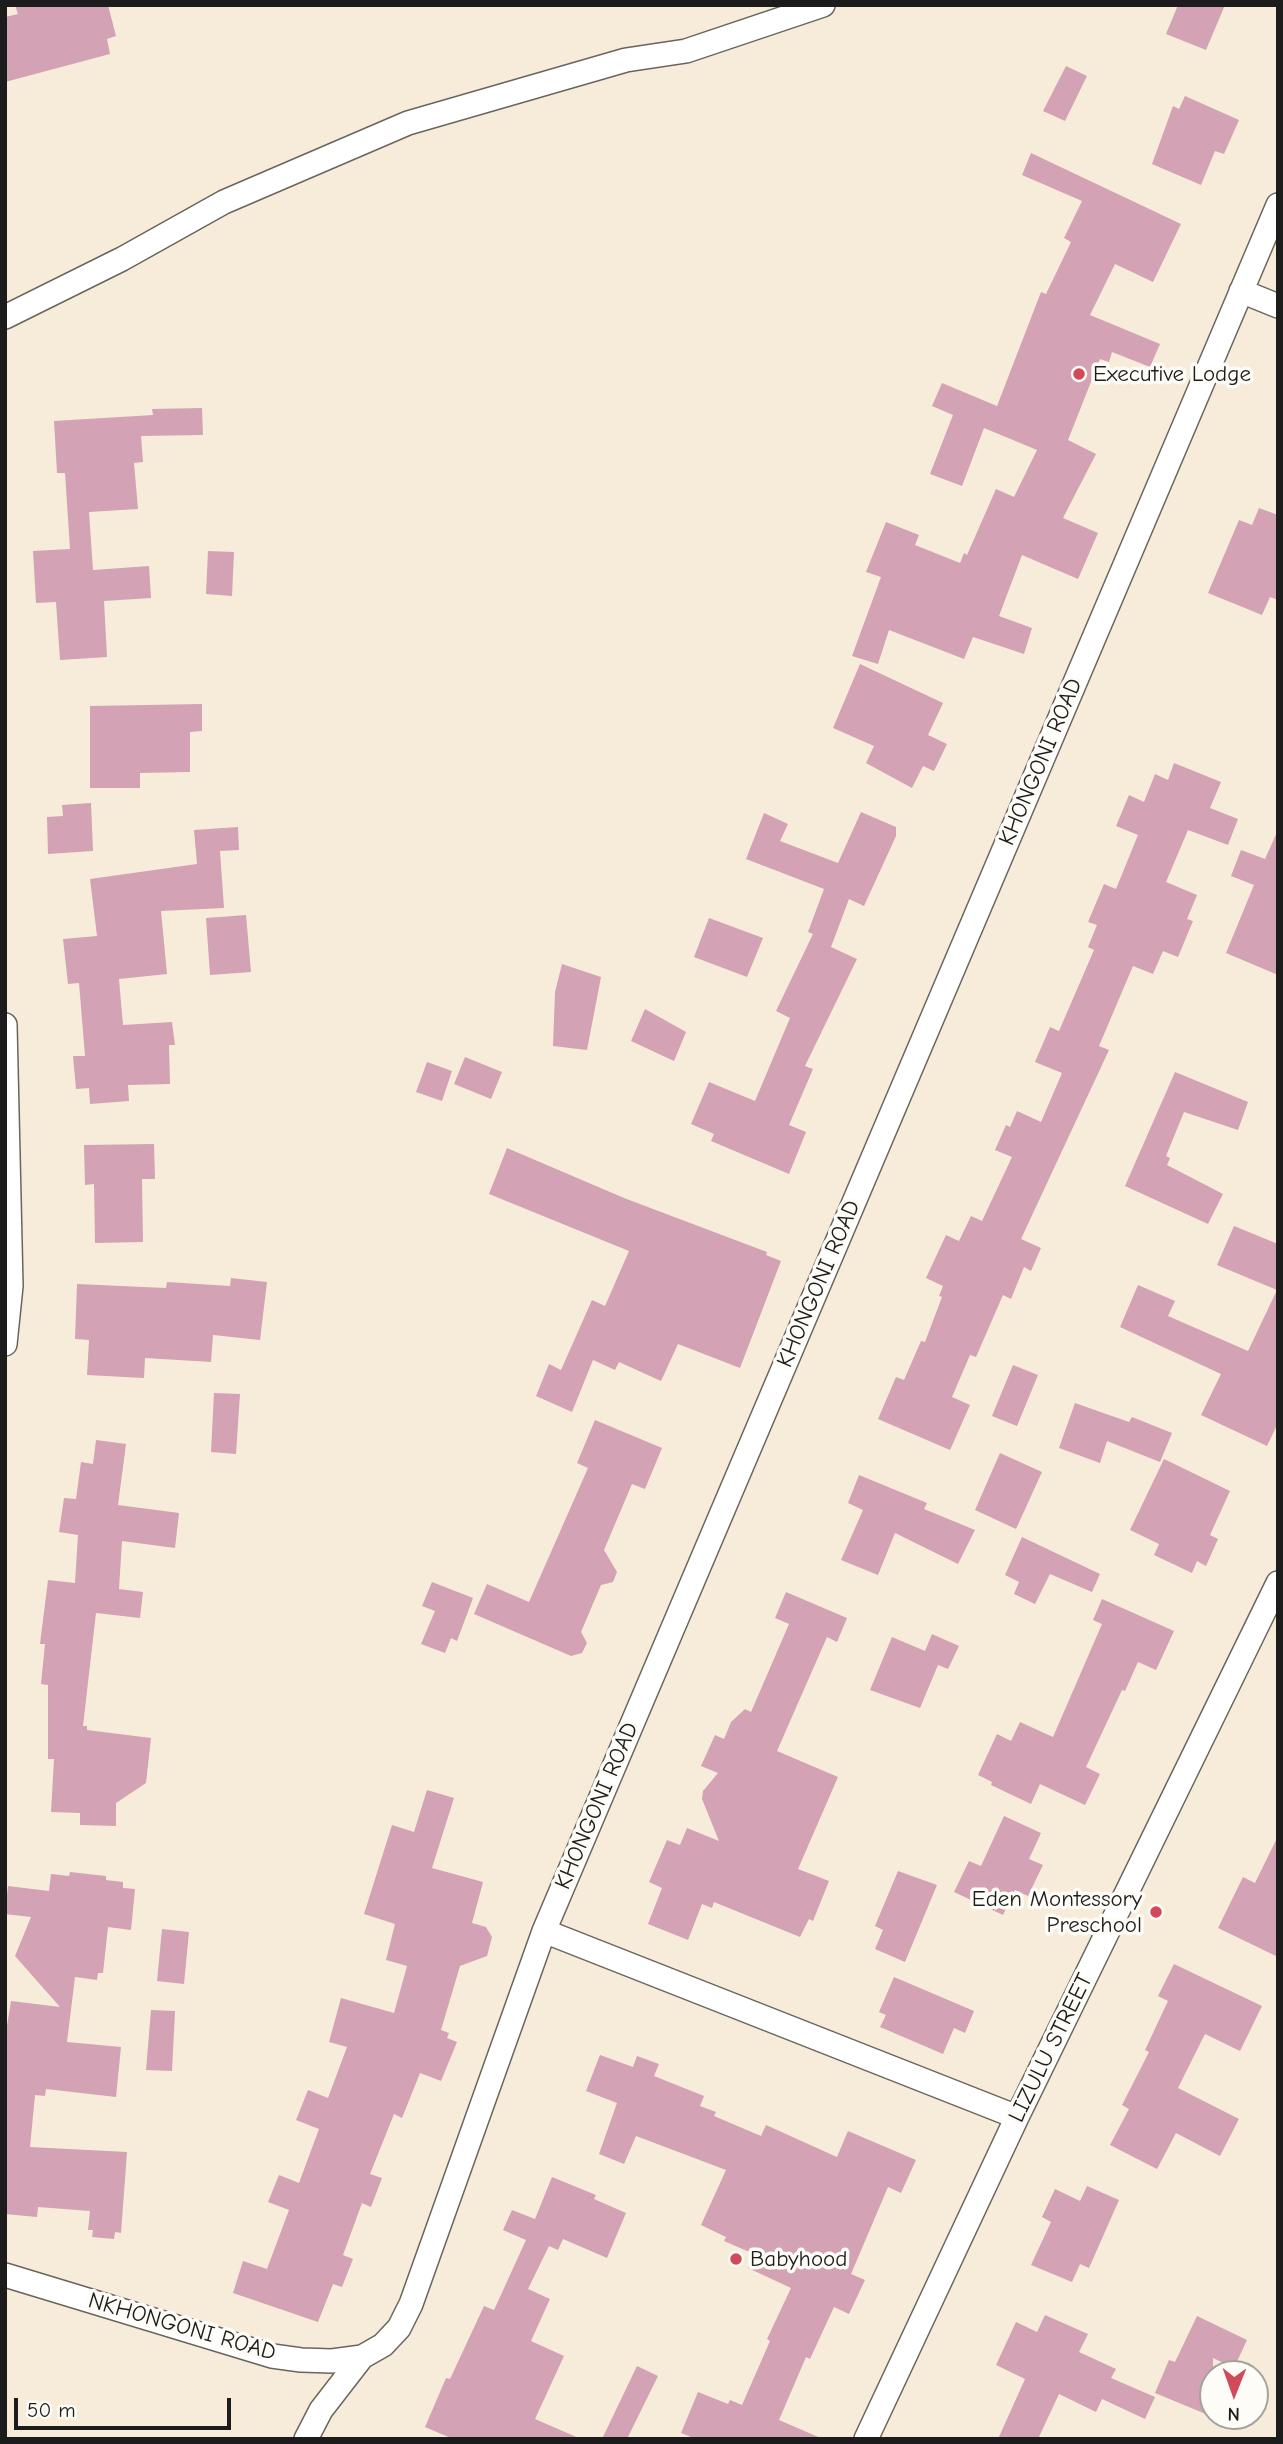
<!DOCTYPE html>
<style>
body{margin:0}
#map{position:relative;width:1283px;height:2444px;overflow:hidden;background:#f7ecda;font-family:"Comic Neue",sans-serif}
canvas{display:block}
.frame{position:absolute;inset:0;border:7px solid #1c1c1c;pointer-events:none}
.north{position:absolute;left:1199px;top:2360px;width:70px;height:70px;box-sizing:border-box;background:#fdfcf7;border:2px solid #a3a29f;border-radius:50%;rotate:181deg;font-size:19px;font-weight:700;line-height:28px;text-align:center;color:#1c1c1c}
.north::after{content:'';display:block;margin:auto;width:24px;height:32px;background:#d1495b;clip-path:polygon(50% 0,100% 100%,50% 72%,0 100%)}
.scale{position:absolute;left:14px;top:2398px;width:217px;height:32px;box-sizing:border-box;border:4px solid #1c1c1c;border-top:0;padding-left:9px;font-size:21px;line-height:24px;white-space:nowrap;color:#1c1c1c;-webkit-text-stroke:5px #fdfcf7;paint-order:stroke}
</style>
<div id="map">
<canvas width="1283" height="2444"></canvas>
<div class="frame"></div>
<div class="north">N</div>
<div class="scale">50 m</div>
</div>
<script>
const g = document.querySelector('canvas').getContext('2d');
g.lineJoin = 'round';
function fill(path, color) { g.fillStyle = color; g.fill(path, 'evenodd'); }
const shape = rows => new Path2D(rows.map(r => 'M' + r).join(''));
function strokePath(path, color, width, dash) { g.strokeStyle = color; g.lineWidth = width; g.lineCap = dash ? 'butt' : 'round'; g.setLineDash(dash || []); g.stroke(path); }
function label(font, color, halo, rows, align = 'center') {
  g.font = font + ' "Comic Neue",sans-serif'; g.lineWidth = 7; g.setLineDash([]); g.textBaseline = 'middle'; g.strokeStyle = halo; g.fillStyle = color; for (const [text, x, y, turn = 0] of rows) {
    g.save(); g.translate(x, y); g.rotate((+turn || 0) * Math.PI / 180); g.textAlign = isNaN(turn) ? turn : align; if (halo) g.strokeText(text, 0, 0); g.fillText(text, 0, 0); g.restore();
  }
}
fill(shape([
 [15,5,108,5,116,36,107,39,110,54,5,82,5,17,18,14],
 [1178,5,1225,5,1206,50,1166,34],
 [1066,66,1087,76,1065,121,1043,111],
 [1185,96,1239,120,1224,154,1215,151,1201,185,1152,164,1173,106,1179,109],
 [1031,153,1181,224,1153,282,1115,264,1090,315,1160,344,1150,367,1112,352,1109,362,1100,359,1068,440,1096,454,1063,518,1098,533,1078,579,1022,555,999,616,1032,628,1024,654,973,637,964,659,889,630,878,664,852,656,881,577,866,572,886,522,919,535,915,545,960,563,964,553,967,555,996,489,1014,497,1037,450,984,428,962,486,930,474,953,415,932,406,942,383,997,406,1041,292,1046,294,1071,242,1064,238,1082,201,1022,175],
 [202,408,203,435,141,436,143,462,134,463,138,509,89,512,93,570,149,566,151,598,104,601,107,657,60,660,56,602,36,603,33,551,70,549,65,473,57,473,54,421,153,415,152,409],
 [1259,508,1278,515,1278,600,1270,597,1262,615,1208,593,1239,520,1252,525],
 [208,551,234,552,232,596,206,594],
 [860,664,943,703,928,735,947,744,934,771,923,766,912,788,866,763,874,746,833,728],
 [202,704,202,731,190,732,190,772,140,773,140,788,90,788,90,706],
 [1174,763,1221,782,1210,808,1238,819,1228,845,1188,830,1166,882,1197,895,1187,919,1193,921,1178,957,1163,951,1153,974,1133,966,1099,1046,1109,1050,1021,1239,1041,1248,1031,1271,1024,1267,1011,1299,1003,1295,976,1357,970,1355,952,1397,970,1405,950,1450,878,1419,896,1377,904,1380,921,1341,925,1342,942,1297,939,1296,943,1286,926,1278,946,1235,959,1241,971,1216,982,1221,1012,1157,995,1150,1006,1125,1010,1127,1017,1111,1041,1122,1062,1073,1035,1062,1050,1027,1059,1031,1094,950,1088,947,1097,925,1088,922,1104,884,1116,889,1138,835,1116,826,1129,795,1144,802,1155,774,1168,780],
 [91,803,93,851,48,854,47,817,63,816,62,805],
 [861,812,896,827,896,836,864,906,849,899,831,947,857,959,805,1066,813,1069,789,1125,806,1132,789,1174,711,1141,714,1134,691,1124,709,1082,755,1101,790,1018,776,1011,813,934,808,932,824,889,746,859,764,813,788,824,780,841,838,863],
 [238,827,239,850,220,851,224,908,161,911,167,974,119,979,123,1025,172,1022,175,1045,169,1045,170,1084,128,1085,129,1101,90,1104,89,1088,76,1089,73,1056,85,1056,79,983,68,984,63,939,97,936,90,879,197,864,194,830],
 [1278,830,1278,975,1226,953,1254,885,1231,876,1241,850,1265,859],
 [246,915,251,972,210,975,206,918],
 [709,918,763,938,747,977,694,957],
 [562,964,601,977,587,1050,553,1046,555,992],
 [645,1009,686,1032,674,1061,631,1041],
 [465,1057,502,1072,491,1099,454,1084],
 [427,1062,452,1071,442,1101,416,1092],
 [1175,1072,1248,1102,1238,1130,1184,1112,1166,1156,1170,1158,1167,1165,1223,1194,1208,1224,1125,1186],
 [154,1144,155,1179,142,1179,143,1242,95,1243,94,1184,85,1185,84,1145],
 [507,1148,624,1198,767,1252,766,1255,781,1261,740,1368,678,1344,661,1381,619,1362,615,1370,593,1360,572,1412,536,1396,549,1364,561,1370,592,1300,605,1306,629,1251,489,1194],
 [1234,1226,1278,1244,1278,1423,1267,1446,1201,1415,1221,1374,1120,1327,1138,1285,1175,1301,1168,1316,1248,1351,1277,1290,1217,1265],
 [231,1278,267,1282,260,1340,213,1335,211,1362,145,1358,144,1378,87,1375,89,1340,75,1339,77,1284,166,1288,167,1282,230,1286],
 [1013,1365,1038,1375,1017,1426,992,1416],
 [214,1393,240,1394,236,1454,211,1452],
 [1075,1403,1129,1422,1132,1417,1172,1433,1160,1462,1107,1441,1100,1463,1059,1448],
 [595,1420,662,1448,645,1489,632,1484,604,1550,617,1572,613,1582,601,1585,581,1632,587,1643,582,1653,571,1656,474,1614,487,1584,529,1602,588,1468,577,1463],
 [96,1440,126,1444,118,1505,179,1513,175,1548,122,1541,119,1589,143,1592,140,1618,96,1613,83,1726,87,1726,87,1730,151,1738,146,1783,116,1803,116,1826,80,1825,80,1813,51,1812,54,1759,48,1759,48,1685,41,1684,45,1644,40,1644,48,1580,75,1583,78,1535,59,1532,64,1498,76,1499,81,1462,93,1464],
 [1000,1453,1042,1472,1016,1529,975,1510],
 [1164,1459,1230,1491,1210,1535,1218,1539,1206,1566,1197,1561,1192,1573,1154,1555,1159,1544,1130,1530],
 [859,1475,927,1503,924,1509,975,1530,958,1564,895,1533,878,1575,841,1560,863,1510,848,1503],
 [1022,1537,1100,1574,1092,1592,1050,1574,1035,1604,1014,1594,1019,1582,1005,1575],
 [432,1582,473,1598,457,1641,451,1638,445,1653,421,1644,435,1611,422,1606],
 [786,1592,847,1618,837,1642,827,1637,777,1751,838,1777,798,1869,829,1881,813,1921,809,1919,800,1937,714,1902,712,1908,702,1904,688,1940,648,1924,662,1888,649,1882,667,1840,680,1845,687,1828,719,1841,702,1799,703,1791,718,1773,701,1766,715,1735,724,1739,731,1722,745,1709,751,1712,789,1624,775,1618],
 [1102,1599,1174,1631,1156,1670,1138,1662,1125,1691,1122,1690,1086,1767,1100,1774,1085,1805,1040,1784,1031,1804,991,1785,992,1782,978,1775,997,1734,1011,1741,1020,1722,1053,1737,1102,1624,1093,1620],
 [932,1634,959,1646,948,1669,938,1665,920,1708,870,1690,892,1637,925,1651],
 [427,1790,454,1798,432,1868,483,1882,472,1923,486,1927,492,1937,487,1956,460,1966,441,2030,449,2033,447,2038,457,2042,441,2081,420,2073,402,2118,394,2114,370,2174,382,2178,371,2207,362,2203,343,2255,353,2259,342,2287,333,2284,318,2322,233,2293,243,2261,267,2269,289,2210,268,2202,279,2175,299,2183,319,2129,296,2120,308,2090,328,2098,347,2047,329,2042,341,1998,394,2013,407,1966,386,1960,395,1924,364,1914,392,1825,414,1832],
 [1004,1816,1041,1833,1029,1859,1043,1865,1028,1896,1015,1890,1003,1915,954,1892,969,1861,981,1866],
 [1278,1836,1278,1957,1218,1928,1243,1877,1255,1883],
 [898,1871,937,1885,905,1962,875,1949,883,1930,875,1926],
 [70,1872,106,1876,106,1880,123,1882,123,1888,135,1889,131,1930,108,1927,103,1973,98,1973,97,1980,75,1977,67,2042,121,2047,116,2097,46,2089,45,2096,35,2095,30,2147,127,2152,121,2233,115,2232,114,2239,92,2237,93,2230,88,2230,90,2211,38,2207,37,2217,5,2214,5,2038,11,2001,60,2007,15,1956,31,1917,5,1914,8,1886,49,1891,51,1874,69,1876],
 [162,1929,189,1932,184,1984,157,1981],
 [1174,1964,1262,2006,1240,2051,1205,2034,1178,2088,1239,2119,1220,2156,1176,2133,1157,2169,1110,2145,1129,2109,1122,2105,1149,2052,1145,2050,1168,2001,1158,1996],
 [894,1977,974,2011,965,2033,954,2028,943,2054,880,2027,886,2015,879,2012],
 [151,2010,175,2011,172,2071,146,2070],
 [600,2055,633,2067,637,2056,659,2064,654,2076,704,2096,700,2106,716,2112,714,2116,761,2136,766,2125,837,2157,848,2131,916,2160,901,2193,888,2187,851,2274,865,2280,849,2314,834,2307,810,2359,806,2357,779,2420,823,2439,696,2439,681,2433,698,2392,728,2404,730,2400,742,2405,770,2341,767,2339,791,2288,748,2268,754,2254,724,2241,726,2237,701,2225,726,2170,636,2136,624,2164,599,2154,617,2103,586,2091],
 [552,2177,596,2195,594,2199,626,2213,607,2258,563,2239,558,2250,549,2246,528,2289,550,2299,531,2341,564,2356,535,2419,581,2439,453,2439,425,2427,446,2378,450,2379,484,2306,494,2310,526,2240,503,2230,512,2210,535,2219],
 [1087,2186,1119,2200,1089,2268,1080,2264,1072,2282,1031,2265,1051,2222,1042,2217,1055,2189,1080,2201],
 [1045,2315,1088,2334,1079,2352,1116,2369,1111,2378,1155,2397,1145,2419,1102,2399,1096,2412,1059,2394,1038,2439,998,2439,1025,2379,996,2365,1016,2322,1037,2332],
 [1197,2316,1247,2340,1234,2368,1213,2358,1213,2417,1155,2393,1169,2360,1175,2362],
 [637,2366,658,2376,627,2439,602,2439]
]), '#d3a2b4');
const street = shape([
 [1241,291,1278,306],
 [5,317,122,259,224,202,408,123,626,60,686,51,823,5],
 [5,1025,11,1286,5,1344],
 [544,1931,1017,2117],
 [5,2275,272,2356,301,2360,332,2361,362,2357,383,2345,399,2328,411,2304,544,1931,1278,205],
 [306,2439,321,2410,362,2357],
 [866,2439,1017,2117,1278,1583]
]);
strokePath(street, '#69655e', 26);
strokePath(street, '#fff', 23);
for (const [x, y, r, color] of [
 [1079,374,7,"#d1495b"],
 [1156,1912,7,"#d1495b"],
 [736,2259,7,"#d1495b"]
]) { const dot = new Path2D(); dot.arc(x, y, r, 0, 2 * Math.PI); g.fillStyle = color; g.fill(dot); strokePath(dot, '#fdfcf7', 2.5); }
label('23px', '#1c1c1c', '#fdfcf7', [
 ["Executive Lodge",1093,374],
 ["Eden Montessory",1142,1899,"right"],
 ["Preschool",1142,1925,"right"],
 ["Babyhood",750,2259]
], 'left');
label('23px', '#1c1c1c', '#fdfcf7', [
 ["KHONGONI ROAD",1041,762,-67],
 ["KHONGONI ROAD",819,1284,-67],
 ["KHONGONI ROAD",597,1806,-67],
 ["LIZULU STREET",1051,2048,-64],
 ["NKHONGONI ROAD",182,2327,16]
]);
</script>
